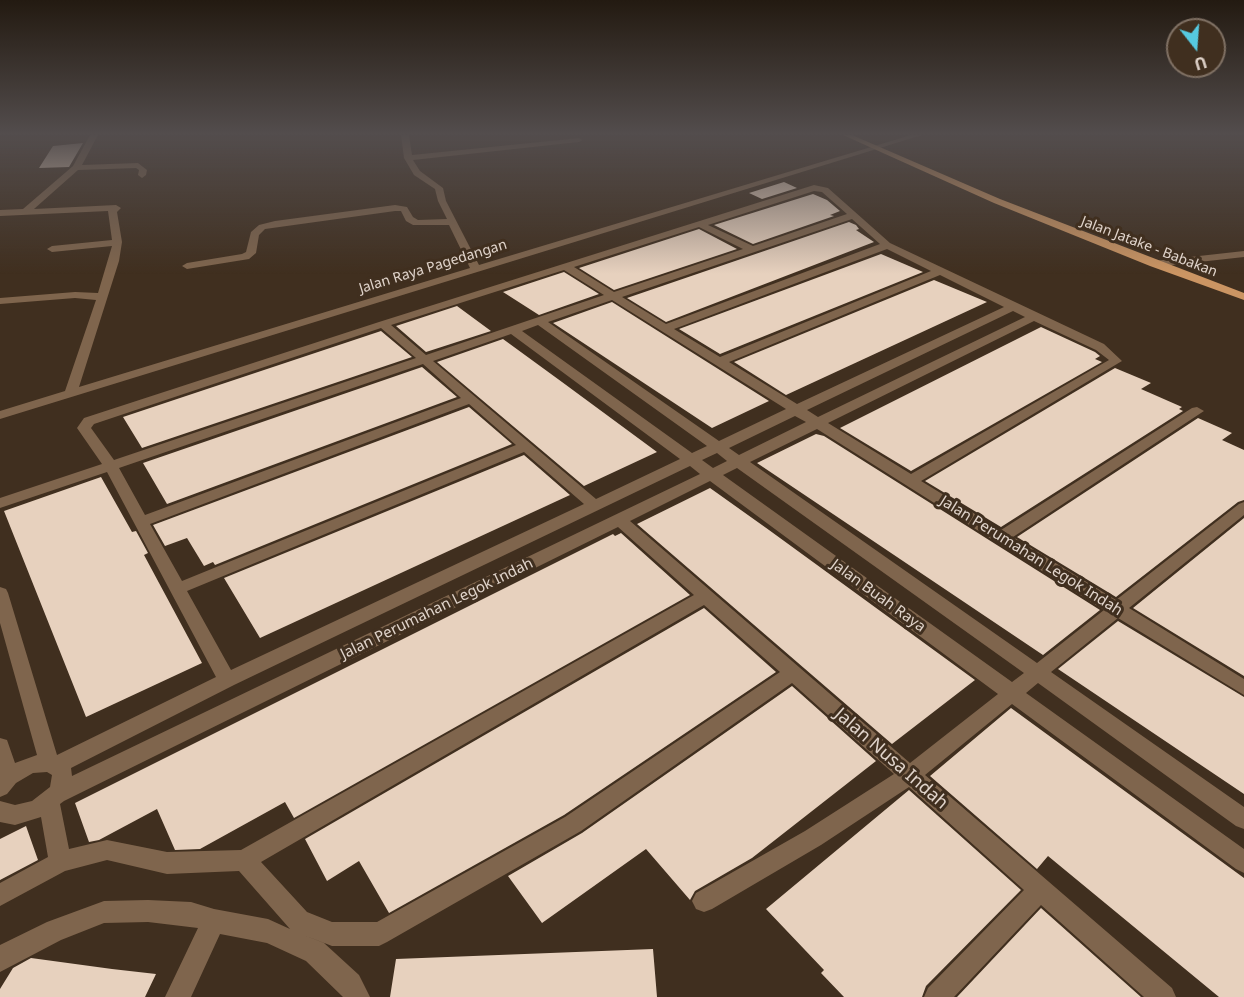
<!DOCTYPE html>
<style>
body{margin:0}
#map{position:relative;width:1244px;height:997px;overflow:hidden;background:#402f1f;font-family:"Noto Sans",sans-serif}
canvas{display:block}
.north{position:absolute;left:1166px;top:18px;width:60px;height:60px;box-sizing:border-box;background:#402f1f;border:2px solid #807164;border-radius:50%;rotate:163deg;font-size:16px;font-weight:700;line-height:24px;text-align:center;color:#e0d4cb}
.north::after{content:'';display:block;margin:auto;width:21px;height:27px;background:#56c9e0;clip-path:polygon(50% 0,100% 100%,50% 72%,0 100%)}
</style>
<div id="map">
<canvas width="1244" height="997"></canvas>
<div class="north">U</div>
</div>
<script>
const g = document.querySelector('canvas').getContext('2d');
g.lineJoin = 'round';
function fill(path, color) { g.fillStyle = color; g.fill(path, 'evenodd'); }
const shape = rows => new Path2D(rows.map(r => 'M' + r).join(''));
function label(font, color, halo, rows, align = 'center') {
  g.font = font + ' "Noto Sans",sans-serif'; g.lineWidth = 6; g.setLineDash([]); g.textBaseline = 'middle'; g.strokeStyle = halo; g.fillStyle = color; for (const [text, x, y, turn = 0] of rows) {
    g.save(); g.translate(x, y); g.rotate((+turn || 0) * Math.PI / 180); g.textAlign = isNaN(turn) ? turn : align; if (halo) g.strokeText(text, 0, 0); g.fillText(text, 0, 0); g.restore();
  }
}
fill(shape([
 [83,143,69,167,39,168,53,146],
 [784,182,797,188,762,199,749,193],
 [813,194,827,200,840,211,830,215,834,216,753,244,714,225],
 [849,222,856,225,859,229,856,230,874,242,666,322,627,298],
 [699,229,737,249,614,290,579,268],
 [881,254,923,272,720,354,679,329],
 [564,272,599,294,539,315,503,292],
 [934,280,987,302,786,395,734,362],
 [612,302,769,401,712,428,553,323],
 [457,306,491,331,426,352,396,326],
 [1041,327,1095,352,1100,356,1095,359,1102,362,911,471,840,428],
 [381,331,412,357,142,448,123,417],
 [503,339,562,382,657,452,584,486,437,362],
 [422,367,457,397,167,504,143,463],
 [1115,368,1151,383,1141,389,1182,407,1179,409,1183,411,1001,527,925,481],
 [469,407,512,444,215,565,213,562,204,566,187,538,165,546,153,525],
 [1198,418,1232,433,1222,440,1244,450,1244,500,1238,502,1116,597,1017,537],
 [816,434,824,436,1100,610,1043,655,757,463],
 [524,455,570,495,260,638,224,578],
 [101,477,132,532,136,531,148,553,144,555,202,663,86,717,4,511],
 [710,488,769,530,975,680,892,744,637,524],
 [1244,518,1244,676,1133,608],
 [621,533,690,595,294,818,285,802,200,849,175,850,157,809,99,840,89,842,75,803,613,534,615,536],
 [704,608,776,672,564,815,389,913,359,861,327,881,305,839],
 [1118,621,1244,697,1244,794,1058,669],
 [792,686,876,761,752,858,695,891,690,900,646,849,542,923,508,876,582,833],
 [1011,708,1244,878,1244,997,1219,997,1048,856,1037,869,930,776],
 [909,790,1021,890,926,986,922,997,844,997,821,973,824,970,766,909],
 [26,826,38,860,0,880,0,839],
 [1041,908,1141,997,957,997],
 [653,949,657,997,390,997,396,959],
 [31,958,112,969,156,974,145,997,0,997,0,989,13,968]
]), '#e7d1be');
fill(shape([
 [90,135,98,135,82,165,138,163,147,170,146,175,142,178,138,175,139,170,136,168,78,170,34,209,116,205,121,208,117,212,122,242,119,261,79,387,470,268,449,225,413,225,406,221,401,211,395,211,265,229,259,235,256,253,249,259,187,269,182,266,187,263,242,254,246,252,251,232,259,225,275,221,395,205,407,207,413,217,418,220,447,219,438,201,435,189,414,175,404,158,401,135,409,135,412,155,579,138,583,140,579,142,413,160,420,171,443,188,446,201,479,265,911,135,922,135,0,419,0,411,65,391,96,300,75,298,0,304,0,298,75,292,98,293,112,246,52,252,47,249,52,246,112,240,108,211,0,216,0,210,23,209,73,166,90,135],
 [814,185,828,188,890,243,1104,344,1122,361,921,481,1001,530,1192,408,1197,407,1204,411,1013,537,1116,600,1239,504,1244,502,1244,515,1129,608,1244,679,1244,695,1118,618,1051,672,1244,807,1244,829,1236,826,1038,683,1026,693,1244,849,1244,873,1236,869,1012,704,925,775,1172,988,1176,997,1144,997,1041,905,954,997,924,997,928,988,1024,890,909,787,821,845,712,909,704,912,696,909,692,901,696,893,805,831,894,774,792,683,581,831,387,942,379,946,332,946,301,934,324,943,359,975,370,997,343,997,306,961,267,943,220,934,191,997,165,997,198,928,148,922,104,923,61,940,0,972,0,945,47,922,104,901,148,900,191,902,214,909,268,919,290,929,239,871,167,874,107,860,65,871,0,906,0,883,48,857,41,817,15,825,0,822,0,801,15,805,32,801,50,787,52,775,47,772,33,773,16,783,7,794,0,797,0,738,7,740,15,763,37,755,0,623,0,587,6,589,8,593,57,755,216,677,107,472,0,508,0,498,102,464,77,428,84,418,379,322,814,185],
 [814,191,822,192,847,214,753,246,708,225,814,191],
 [852,219,880,244,666,324,622,297,852,219],
 [699,227,743,249,614,292,574,267,699,227],
 [887,249,931,271,720,357,674,329,887,249],
 [564,270,604,295,426,355,391,325,564,270],
 [940,275,1004,307,797,404,729,362,940,275],
 [612,300,786,409,719,441,548,322,612,300],
 [1013,311,1025,317,818,417,807,410,1013,311],
 [1034,321,1096,350,1109,360,911,474,828,423,1034,321],
 [538,325,707,446,692,453,522,331,538,325],
 [381,328,416,358,114,460,91,428,94,424,381,328],
 [511,334,680,459,596,499,433,361,511,334],
 [423,364,461,398,145,515,119,468,423,364],
 [469,404,516,445,182,581,150,524,469,404],
 [795,416,806,422,739,455,729,448,795,416],
 [817,429,1104,610,1037,663,750,462,817,429],
 [524,452,584,504,231,670,187,591,524,452],
 [717,453,727,461,713,468,702,460,717,453],
 [690,466,700,474,72,776,71,768,234,685,690,466],
 [737,468,1024,673,1012,682,723,475,737,468],
 [710,481,998,694,910,763,630,521,710,481],
 [618,527,694,595,241,850,167,852,107,840,69,849,60,804,64,801,618,527],
 [704,605,780,672,565,817,377,922,332,922,307,912,261,862,704,605],
 [1244,251,1244,257,1154,267,1149,264,1154,261,1244,251]
]), '#7f654d');
fill(shape([
 [843,135,852,135,1000,199,1244,293,1244,300,1150,266,994,203,843,135]
]), '#cb9563');
const sky = g.createLinearGradient(0, 0, 0, 274);
sky.addColorStop(0, '#231a11');
sky.addColorStop(0.49, '#534d4d');
sky.addColorStop(1, '#534d4d00');
g.fillStyle = sky;
g.fillRect(0, 0, 1244, 274);
label('14px', '#e0d4cb', '#402f1f', [
 ["Jalan Jatake - Babakan",1149,247,21],
 ["Jalan Raya Pagedangan",433,267,-17]
]);
label('15px', '#e0d4cb', '#402f1f', [
 ["Jalan Perumahan Legok Indah",1031,556,32],
 ["Jalan Buah Raya",878,596,36],
 ["Jalan Perumahan Legok Indah",437,609,-26]
]);
label('18px', '#e0d4cb', '#402f1f', [
 ["Jalan Nusa Indah",891,759,41]
]);
</script>
